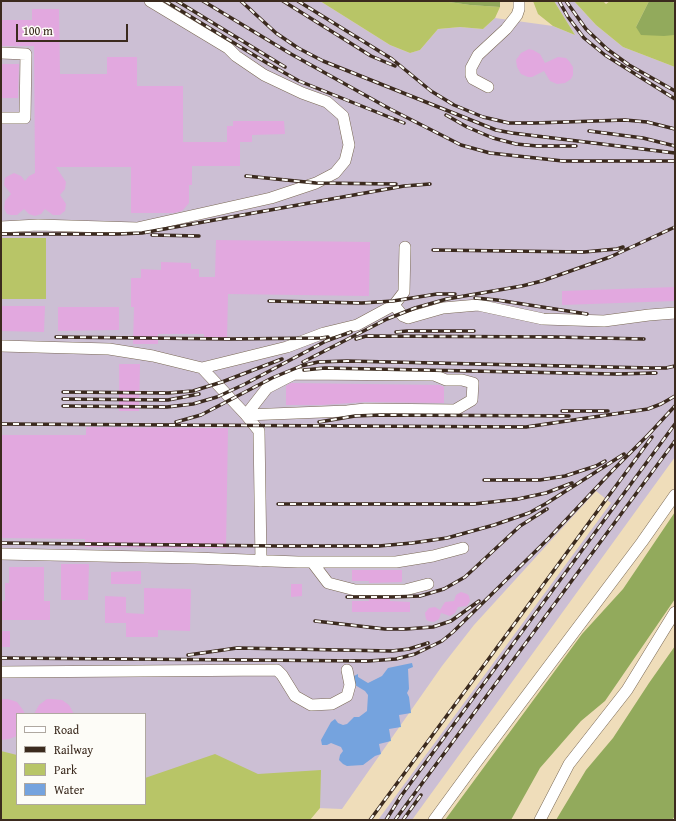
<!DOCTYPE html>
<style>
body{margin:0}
#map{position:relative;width:676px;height:821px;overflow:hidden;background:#efddba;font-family:"Gentium Book Plus",serif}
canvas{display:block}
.frame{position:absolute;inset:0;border:2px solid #3b2a1e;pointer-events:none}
.legend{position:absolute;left:16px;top:713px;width:130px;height:92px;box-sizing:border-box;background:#fdfcf7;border:1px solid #afa8a0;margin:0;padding:5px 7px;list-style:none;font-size:12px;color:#3b2a1e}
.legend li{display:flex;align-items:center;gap:8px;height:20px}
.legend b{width:20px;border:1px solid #afa8a0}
.scale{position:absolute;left:16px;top:24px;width:112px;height:18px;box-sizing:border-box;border:2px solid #3b2a1e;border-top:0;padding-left:5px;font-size:12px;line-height:14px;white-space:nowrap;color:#3b2a1e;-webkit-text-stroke:3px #fdfcf7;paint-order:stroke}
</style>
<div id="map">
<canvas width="676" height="821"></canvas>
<div class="frame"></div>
<ul class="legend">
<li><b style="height:5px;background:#fff"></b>Road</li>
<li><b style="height:5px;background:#3b2a1e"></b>Railway</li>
<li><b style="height:11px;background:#b8c567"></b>Park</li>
<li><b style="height:11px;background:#75a3de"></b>Water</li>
</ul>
<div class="scale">100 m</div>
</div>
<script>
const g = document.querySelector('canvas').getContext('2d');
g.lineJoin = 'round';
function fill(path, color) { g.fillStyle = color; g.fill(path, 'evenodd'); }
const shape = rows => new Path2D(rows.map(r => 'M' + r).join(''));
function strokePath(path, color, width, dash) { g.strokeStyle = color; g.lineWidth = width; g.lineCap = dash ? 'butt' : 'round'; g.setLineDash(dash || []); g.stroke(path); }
fill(shape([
 [1,1,320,1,390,45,410,53,420,50,438,29,460,27,483,29,495,18,553,26,575,35,554,1,574,1,596,25,623,47,675,67,675,457,412,820,378,820,611,503,596,491,474,625,442,666,342,809,145,801,145,714,17,714,17,797,1,796]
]), '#ccbfd4');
fill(shape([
 [320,1,442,1,470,5,500,7,495,18,483,29,460,27,438,29,420,50,410,53,390,45],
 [533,1,554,1,575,35,553,26,538,14],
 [574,1,603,1,606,4,610,1,649,1,636,27,674,35,675,33,675,67,623,47,596,25],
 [2,238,46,238,46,299,1,299,1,243,2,243],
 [1,751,17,755,17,804,145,804,145,778,215,754,258,774,321,770,320,808,310,820,1,820]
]), '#b8c567');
fill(shape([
 [442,1,500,1,500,7,470,5],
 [649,1,673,1,675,5,675,33,674,35,664,36,641,35,636,27],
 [675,512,675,599,605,701,581,721,540,768,511,820,445,820,582,634,623,589],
 [675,646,675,816,672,820,556,820,586,770,613,738,649,683]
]), '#92aa5c');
fill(shape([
 [412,663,413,667,408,669,409,689,407,693,409,697,411,713,399,715,401,727,389,729,391,741,379,744,381,754,375,756,363,765,347,766,343,764,339,760,340,755,343,751,341,747,331,743,327,745,322,745,321,740,331,722,335,719,338,723,343,725,347,724,354,717,359,717,367,711,368,695,365,691,355,685,354,676,358,674,358,677,368,683,382,676,388,668]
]), '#75a3de');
fill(shape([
 [32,9,59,9,60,74,107,74,107,57,137,57,137,86,183,86,183,142,227,142,227,126,233,126,233,121,284,121,285,134,252,135,252,142,240,142,240,166,192,166,192,185,189,185,189,203,182,211,174,213,131,213,131,167,56,167,66,182,65,189,60,195,66,204,65,211,62,213,60,215,53,215,45,209,41,214,35,216,29,214,24,209,17,215,11,215,7,214,4,208,5,201,11,194,4,185,5,178,8,176,14,173,21,176,25,181,29,176,35,173,34,46,1,46,1,20,32,20],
 [529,49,533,50,540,54,545,63,558,57,566,58,569,61,573,67,573,75,571,79,565,83,557,84,550,81,544,71,532,77,528,77,521,74,517,67,516,60,521,53],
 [1,64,19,64,18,98,1,98],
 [216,240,370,242,369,296,228,294,227,338,204,338,204,334,158,334,158,344,133,344,134,307,131,307,131,278,141,278,141,269,161,270,161,262,191,263,191,269,199,269,199,277,215,277],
 [675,287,675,301,562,305,562,291],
 [1,306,45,306,44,332,1,331],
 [58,307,119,307,119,330,58,331],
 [119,364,140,364,139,411,119,411],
 [291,383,439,385,444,387,444,403,365,402,322,405,286,405,286,386],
 [86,427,228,428,226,548,85,547,85,539,1,538,1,435,86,435],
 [61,564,89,564,88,600,61,600],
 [9,567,44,567,44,601,50,601,50,620,1,620,1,601,5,601,5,583,9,583],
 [352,570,402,570,402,582,369,583,369,581,352,581],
 [141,571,141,584,111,584,111,572],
 [291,584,302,584,302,596,291,597],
 [144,588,191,589,190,631,158,630,158,637,126,637,126,623,105,623,105,596,126,597,126,613,144,614],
 [461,592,467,594,469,596,470,601,467,606,458,607,455,613,450,616,441,613,439,619,434,622,428,621,426,619,425,613,429,608,435,607,440,610,445,602,454,601,456,595],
 [369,597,390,597,390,601,410,602,410,612,352,612,352,601,369,601],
 [1,631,10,631,10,647,1,647],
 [1,699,8,699,17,702,23,710,25,714,17,714,17,736,9,739,1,740],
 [47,699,52,699,62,700,69,705,74,714,34,714,39,705]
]), '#e2a8df');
const minor = shape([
 [1,53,26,54,25,118,1,118],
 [488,87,473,79,471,75,471,68,478,55,506,29,517,15,519,9,519,1],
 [1,227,38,225,137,228,271,198,316,183,335,173,345,161,349,145,343,116,327,102,302,93,264,75,236,56,228,48,150,1],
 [394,305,403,316,408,318,443,308,478,305,543,319,604,321,649,315,675,313],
 [1,346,109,349,153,356,202,368,246,415,259,431,261,561],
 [202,368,287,347,324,333,357,325,394,305,404,292,405,247],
 [294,374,434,375,446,380,462,380,473,383,472,400,455,410,365,409,347,411,246,415,267,388,294,374],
 [1,554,195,558,298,562,396,562,433,556,463,548],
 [312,562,328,583,355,590,405,590,428,584],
 [1,672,277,670,282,675,295,696,311,705,332,704,347,696,350,685,347,670],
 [434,820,475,764,642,542,675,495],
 [540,820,569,764,627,690,675,612]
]);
strokePath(minor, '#7a6955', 12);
strokePath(minor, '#fff', 11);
const rail = shape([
 [165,1,267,63,299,81,404,123],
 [177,1,285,67],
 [203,1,291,54,390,109,461,145,490,153,563,161,675,161],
 [241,1,276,33,298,48,323,61,496,130,512,133,675,153],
 [283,1,371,56,395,66],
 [298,1,392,59,431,91,454,105,483,117,509,123,535,123,625,120,647,122,675,129],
 [559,1,568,17,584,38,605,55,675,99],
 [566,1,586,29,607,49,629,65,675,91],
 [446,115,467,127,493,138,516,144,537,146,576,146],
 [589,131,643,138,675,146],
 [246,176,316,183,396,184],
 [1,234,118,234,142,233,404,186,430,184],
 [152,235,199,236],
 [433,250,584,252,617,249,623,247],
 [475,298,497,300,587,314],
 [269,301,362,303,393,301,437,294,455,294],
 [396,332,407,331,474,331],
 [56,337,231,339,321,338,328,337],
 [356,339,366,336,555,337,644,339],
 [303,362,387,319,415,308,447,299,522,286,542,281,610,257,675,227],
 [304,370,325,368,616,374,656,373],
 [63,392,168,393,193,391,222,382,282,359],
 [63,399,168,400,199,394],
 [63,406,167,407,193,404,217,397,245,384,326,341,351,332],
 [562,411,608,411],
 [176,422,201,415,272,378,301,366,318,362,347,361,651,368,666,368,675,366],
 [319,422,355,416,381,415,569,416],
 [1,424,526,427,648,409,661,404,675,396],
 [649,434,675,406],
 [484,480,540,480,565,476,596,466,605,461],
 [278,504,474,504,518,499,546,493,572,483],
 [1,543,279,546,379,546,412,543,447,538,494,525,529,513,547,503,624,454],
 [347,597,392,597,420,596,444,589,465,577,520,526,547,509],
 [315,621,385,629,406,629,433,627,451,621,479,601],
 [188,655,237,648,392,651,409,649,428,643],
 [1,658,368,661,396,659,415,654,442,641,453,632,548,539,614,469,652,431],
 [370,820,652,437],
 [386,820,401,796,675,424],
 [395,820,675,441],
 [403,820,421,795]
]);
strokePath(rail, '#3b2a1e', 3.5);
strokePath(rail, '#fdfcf7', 2, [6]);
</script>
